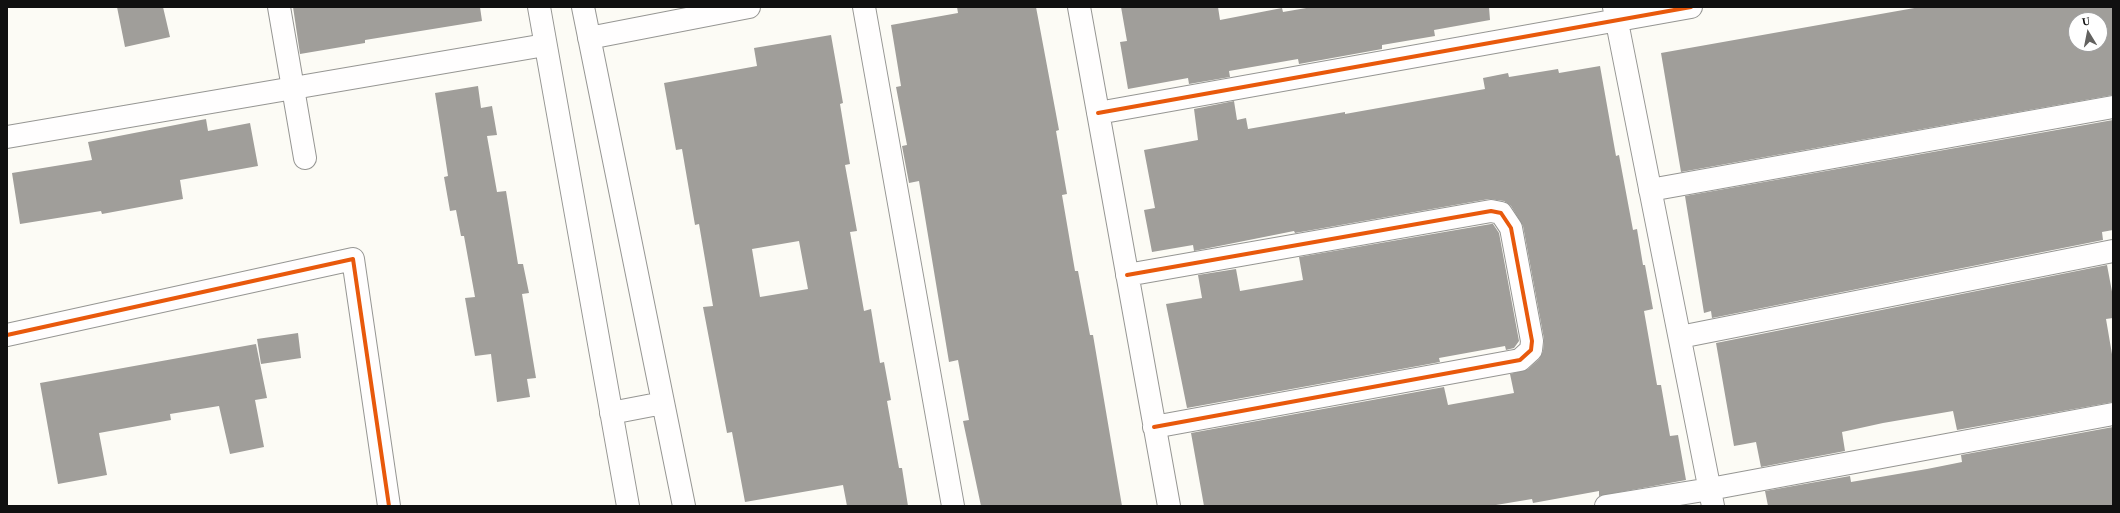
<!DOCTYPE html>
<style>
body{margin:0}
#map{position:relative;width:2120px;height:513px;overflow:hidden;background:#fcfbf5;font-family:Georgia,serif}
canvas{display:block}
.frame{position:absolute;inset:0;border:8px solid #101010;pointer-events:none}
.north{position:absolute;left:2068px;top:12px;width:40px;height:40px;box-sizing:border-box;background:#fff;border:1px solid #9f9f9f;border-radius:50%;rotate:350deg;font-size:11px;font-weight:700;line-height:16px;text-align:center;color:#101010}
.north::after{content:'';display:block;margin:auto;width:14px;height:18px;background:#636260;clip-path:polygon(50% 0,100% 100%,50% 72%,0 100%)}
</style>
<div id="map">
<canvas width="2120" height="513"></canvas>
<div class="frame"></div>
<div class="north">U</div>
</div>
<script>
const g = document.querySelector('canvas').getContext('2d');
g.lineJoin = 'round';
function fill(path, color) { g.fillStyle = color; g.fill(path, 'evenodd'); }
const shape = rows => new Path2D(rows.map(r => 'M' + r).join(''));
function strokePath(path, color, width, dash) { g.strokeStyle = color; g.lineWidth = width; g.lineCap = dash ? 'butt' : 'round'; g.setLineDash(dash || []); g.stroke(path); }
fill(shape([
 [117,7,163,7,170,37,125,47],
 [293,7,480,7,482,21,365,40,365,43,300,54],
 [957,7,1036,7,1059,130,1056,131,1067,194,1062,195,1075,271,1078,271,1090,335,1093,335,1122,506,981,506,963,421,969,420,958,360,949,362,919,181,909,183,902,146,907,145,896,87,901,86,891,25,958,13],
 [1121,7,1218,7,1220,20,1282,8,1283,12,1312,7,1489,7,1490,20,1434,30,1435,36,1382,45,1382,49,1299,64,1298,59,1229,71,1230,77,1189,84,1188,78,1128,89,1120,42,1127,41],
 [1920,7,2113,7,2113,95,1681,172,1661,53],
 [2076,20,2100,20,2100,44,2076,44],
 [831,35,843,103,840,104,850,164,845,165,857,231,850,232,864,311,871,309,880,363,884,362,891,400,887,401,899,468,902,468,908,506,847,506,843,485,745,502,732,432,727,433,703,307,713,306,699,224,695,225,682,149,676,150,664,83,757,66,754,48],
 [799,241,808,289,760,297,752,249],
 [1600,66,1616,156,1619,155,1633,230,1637,229,1643,265,1645,265,1653,309,1644,311,1657,385,1661,385,1670,436,1678,435,1686,480,1599,496,1599,491,1533,503,1532,499,1490,506,1204,506,1191,433,1444,387,1448,405,1514,393,1510,374,1528,369,1539,359,1543,351,1544,339,1523,226,1511,206,1504,201,1489,199,1295,233,1294,231,1194,251,1193,245,1152,252,1144,210,1155,208,1144,150,1198,140,1194,109,1234,101,1237,120,1246,118,1248,129,1345,112,1345,114,1485,89,1483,78,1508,73,1509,77,1558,69,1559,73],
 [478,86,481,108,492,106,497,135,487,136,497,192,506,191,518,264,523,264,529,293,522,294,536,378,527,379,530,397,497,402,491,354,475,356,465,298,475,297,464,236,461,236,456,210,450,211,444,177,448,176,435,93],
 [206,119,208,131,250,123,258,166,180,180,183,199,102,214,101,211,20,224,12,173,92,160,88,142],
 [2113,120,2113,230,2102,232,2103,240,1712,318,1711,311,1704,313,1685,196],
 [1491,224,1493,224,1499,233,1519,341,1514,348,1506,350,1505,346,1439,358,1440,362,1187,408,1166,304,1202,298,1198,275,1236,269,1240,291,1303,280,1299,257],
 [2107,265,2113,297,2113,318,2106,319,2113,360,2113,402,1957,430,1953,411,1883,423,1842,432,1845,451,1761,467,1756,442,1734,446,1716,343],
 [298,333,301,358,261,364,257,339],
 [256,344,267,398,255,400,264,447,230,454,219,406,170,414,171,420,99,433,107,475,58,484,40,383],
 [2113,427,2113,506,1768,506,1765,491,1850,476,1851,482,1927,469,1962,462,1961,455]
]), '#a09e9a');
const minor = shape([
 [279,7,305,158],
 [539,7,628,506],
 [583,7,684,506],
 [864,7,953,506],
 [1079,7,1169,506],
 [1614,7,1713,506],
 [589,38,749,7],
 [1098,113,1691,7],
 [7,137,545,45],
 [1650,190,2113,107],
 [1127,275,1491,211,1501,213,1511,228,1532,341,1531,350,1520,360,1154,427],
 [7,335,353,259,389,506],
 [1680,337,2113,251],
 [611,413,663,403],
 [1606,506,1710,489,2113,414]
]);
strokePath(minor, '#969693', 24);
strokePath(minor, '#fffefe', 22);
strokePath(shape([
 [1098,113,1691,7],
 [1127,275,1491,211,1501,213,1511,228,1532,341,1531,350,1520,360,1154,427],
 [7,335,353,259,389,506]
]), '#e8590c', 4);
</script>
